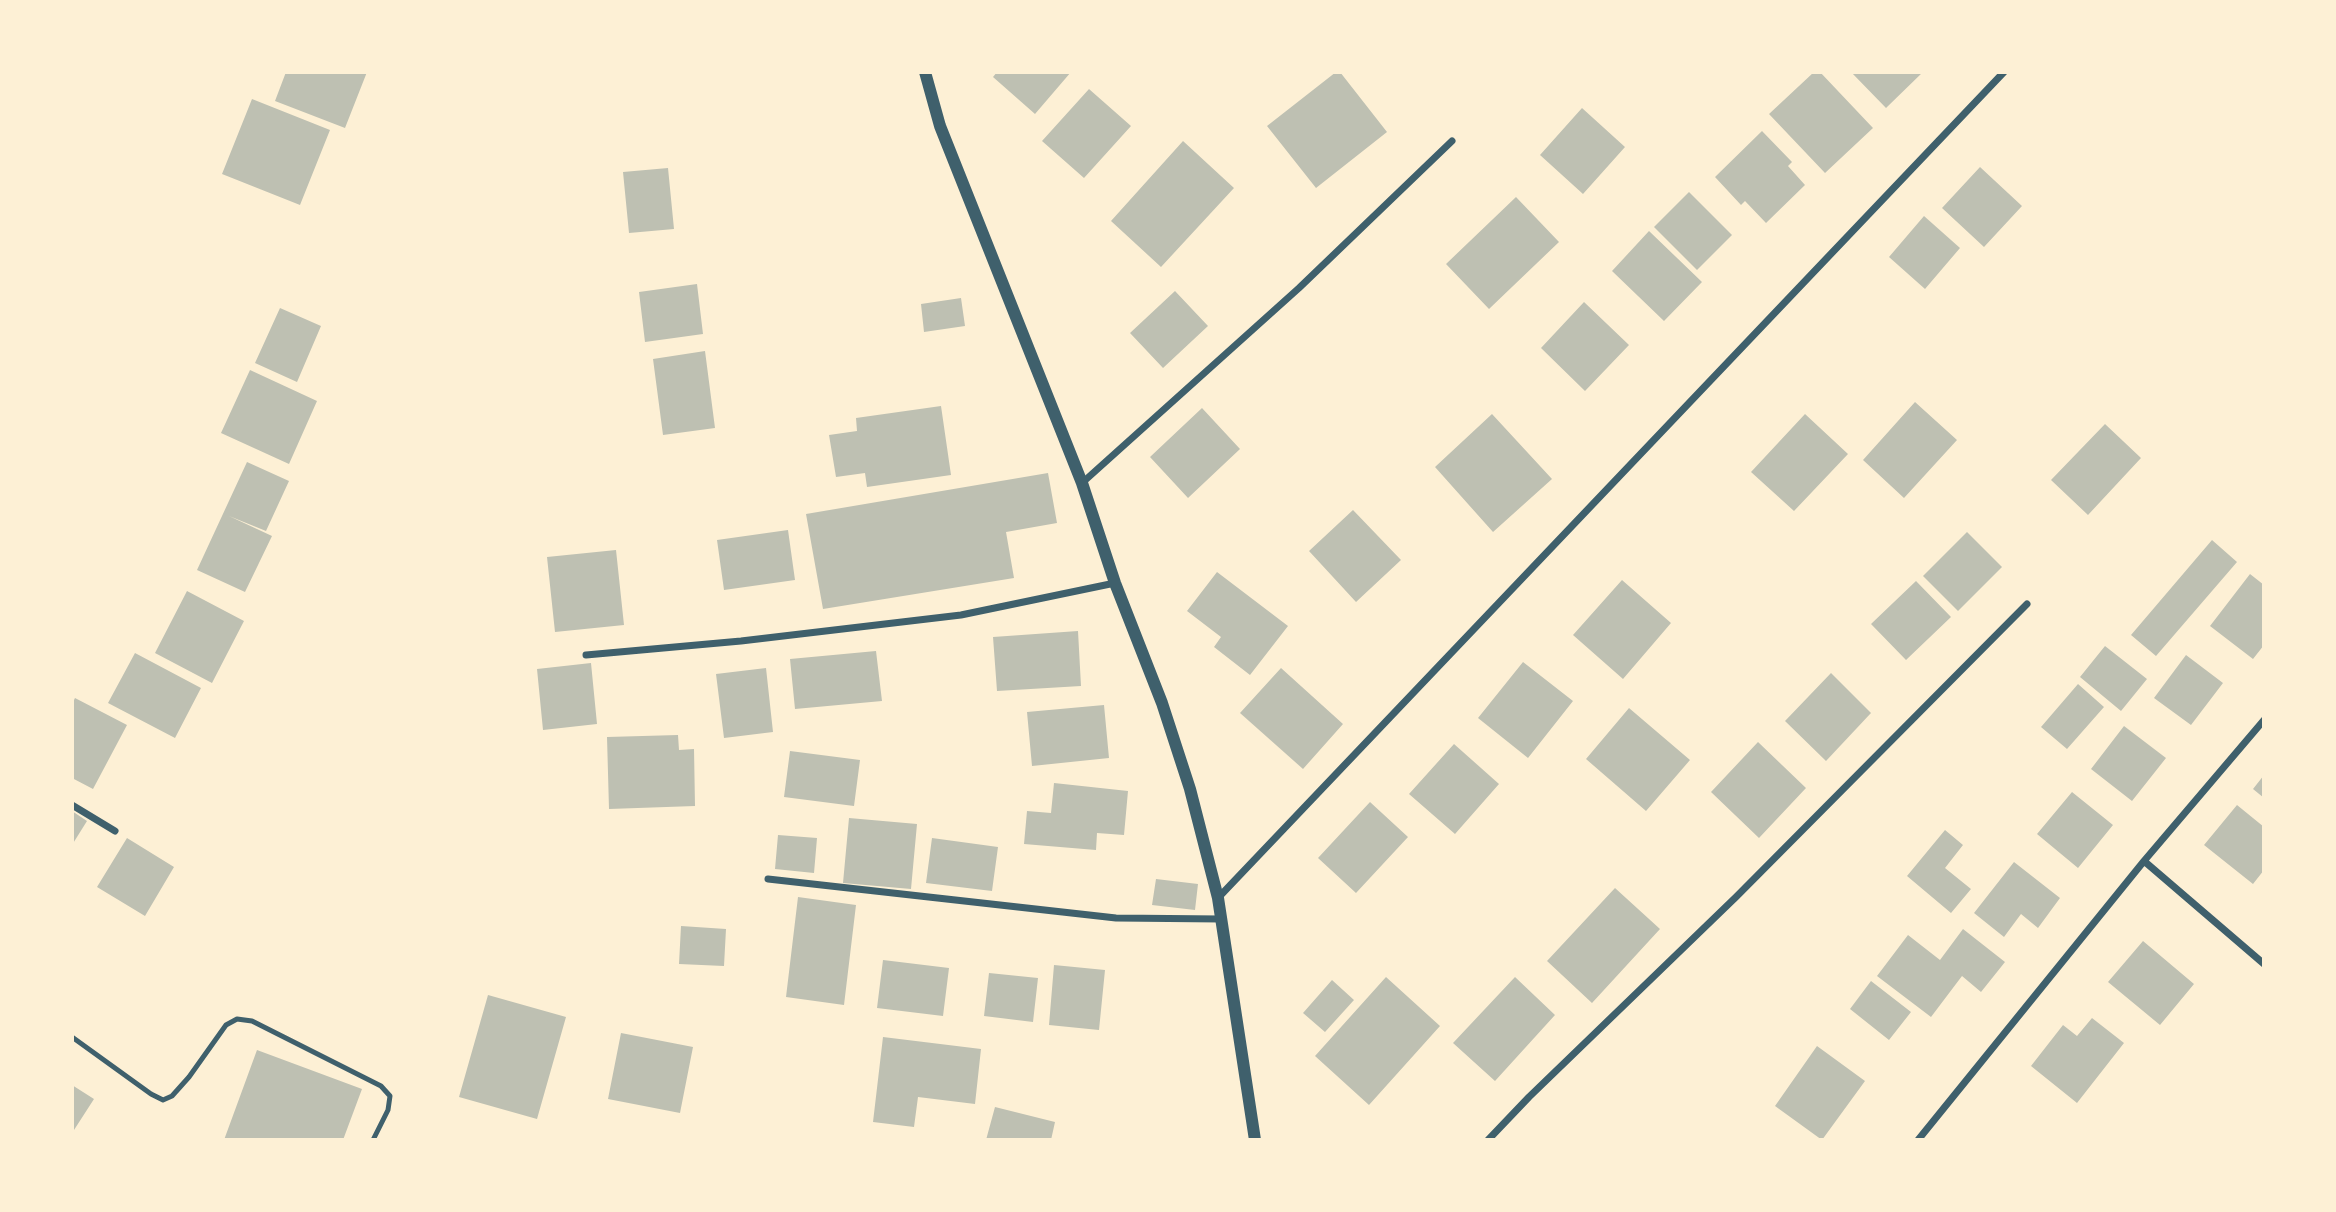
<!DOCTYPE html>
<style>
body{margin:0}
#map{position:relative;width:2336px;height:1212px;overflow:hidden;background:#fdf0d5;font-family:"Noto Sans",sans-serif}
canvas{display:block}
.frame{position:absolute;inset:0;border:74px solid #fdf0d5;pointer-events:none}
</style>
<div id="map">
<canvas width="2336" height="1212"></canvas>
<div class="frame"></div>
</div>
<script>
const g = document.querySelector('canvas').getContext('2d');
g.lineJoin = 'round';
function fill(path, color) { g.fillStyle = color; g.fill(path, 'evenodd'); }
const shape = rows => new Path2D(rows.map(r => 'M' + r).join(''));
function strokePath(path, color, width, dash) { g.strokeStyle = color; g.lineWidth = width; g.lineCap = dash ? 'butt' : 'round'; g.setLineDash(dash || []); g.stroke(path); }
fill(shape([
 [286,72,367,72,345,128,275,101],
 [997,72,1071,72,1035,114,993,77],
 [1336,72,1340,72,1387,132,1316,188,1267,126],
 [1814,72,1820,72,1873,128,1825,173,1769,114],
 [1851,72,1923,72,1886,108],
 [1089,89,1131,126,1084,178,1042,141],
 [252,99,330,130,300,205,222,174],
 [1582,108,1625,147,1583,194,1540,155],
 [1762,131,1792,162,1788,166,1805,185,1766,223,1745,201,1741,205,1715,177],
 [1183,141,1234,188,1161,267,1111,221],
 [1980,167,2022,206,1984,247,1942,208],
 [668,168,674,229,629,233,623,172],
 [1689,192,1732,235,1697,270,1654,227],
 [1516,197,1559,242,1489,309,1446,264],
 [1924,216,1960,248,1925,289,1889,257],
 [1649,231,1702,282,1664,321,1612,271],
 [697,284,703,334,645,342,639,292],
 [1175,291,1208,326,1163,368,1130,333],
 [961,298,965,326,924,332,921,304],
 [1584,302,1629,345,1585,391,1541,348],
 [280,308,321,326,297,382,255,363],
 [705,351,715,428,663,435,653,359],
 [250,370,317,401,289,464,221,433],
 [1915,402,1957,440,1904,498,1863,460],
 [941,406,951,475,867,487,865,473,836,477,829,435,857,431,856,418],
 [1202,408,1240,449,1188,498,1150,457],
 [1492,414,1552,479,1493,532,1435,467],
 [1805,414,1848,454,1794,511,1751,472],
 [2105,424,2141,458,2088,515,2051,480],
 [247,462,289,481,266,531,229,516,272,536,245,592,197,570],
 [1048,473,1057,523,1006,532,1014,578,823,609,806,514],
 [1353,510,1401,560,1356,602,1309,551],
 [788,530,795,580,724,590,717,540],
 [1967,532,2002,567,1958,611,1923,576],
 [2212,540,2237,562,2156,656,2131,635],
 [616,550,624,625,555,632,547,557],
 [1217,572,1288,626,1250,675,1214,647,1221,637,1187,611],
 [2250,574,2264,585,2264,645,2253,659,2210,626],
 [1622,580,1671,623,1623,679,1573,635],
 [1916,581,1951,617,1906,660,1871,624],
 [187,591,244,621,212,683,155,653],
 [1078,631,1081,686,997,691,993,637],
 [2105,646,2147,679,2121,711,2080,677],
 [876,651,882,701,795,709,790,659],
 [135,653,201,688,175,738,108,703],
 [2186,655,2223,683,2191,725,2154,698],
 [1523,662,1573,701,1528,758,1478,718],
 [591,663,597,724,543,730,537,669],
 [766,668,773,732,724,738,716,674],
 [1281,668,1343,724,1303,769,1240,713],
 [1831,673,1871,713,1826,761,1785,721],
 [2078,684,2104,707,2067,749,2041,727],
 [75,698,127,725,93,789,72,778,72,704],
 [1104,705,1109,758,1032,766,1027,712],
 [1629,708,1690,760,1646,811,1586,759],
 [2124,726,2166,758,2132,801,2091,769],
 [678,735,679,750,694,749,695,806,609,809,607,737],
 [1758,742,1806,788,1759,838,1711,792],
 [1454,744,1499,784,1455,834,1409,794],
 [790,751,860,760,854,806,784,797],
 [2264,775,2264,798,2253,789],
 [1054,783,1128,791,1124,835,1097,833,1096,850,1024,844,1027,811,1051,813],
 [2072,792,2113,825,2078,868,2037,834],
 [1370,802,1408,837,1356,893,1318,858],
 [2237,805,2264,827,2264,870,2253,884,2204,845],
 [72,811,87,821,72,845],
 [849,818,917,824,911,889,843,883],
 [1945,830,1963,845,1945,868,1971,889,1951,913,1907,876],
 [778,835,817,838,814,873,775,869],
 [127,838,174,867,145,916,97,887],
 [932,838,998,847,992,891,926,883],
 [2014,862,2060,898,2038,928,2021,914,2004,937,1974,913],
 [1156,879,1198,884,1195,910,1152,905],
 [1615,888,1660,929,1592,1003,1547,961],
 [798,897,856,905,844,1005,786,997],
 [681,926,726,929,724,966,679,964],
 [1963,929,2005,962,1981,992,1962,976,1931,1017,1877,976,1908,935,1940,960],
 [2143,941,2194,984,2160,1025,2108,982],
 [883,960,949,968,943,1016,877,1008],
 [1054,965,1105,970,1099,1030,1049,1025],
 [989,973,1038,978,1033,1022,984,1016],
 [1386,977,1440,1026,1369,1105,1315,1056],
 [1515,977,1555,1015,1495,1081,1453,1043],
 [1332,980,1354,1000,1325,1032,1303,1013],
 [1871,981,1911,1012,1889,1040,1850,1009],
 [488,995,566,1017,537,1119,459,1097],
 [2092,1018,2124,1043,2077,1103,2031,1066,2063,1025,2077,1036],
 [621,1033,693,1047,680,1113,608,1099],
 [883,1037,981,1049,975,1104,918,1097,914,1127,873,1122],
 [1817,1046,1865,1081,1822,1140,1775,1106],
 [257,1050,362,1089,343,1140,224,1140],
 [72,1085,94,1099,74,1130,72,1129],
 [995,1107,1055,1122,1051,1140,986,1140]
]), '#bec0b2');
strokePath(shape([
 [72,1037,151,1094,163,1100,172,1096,189,1077,226,1025,237,1019,252,1021,381,1086,390,1096,388,1110,373,1140]
]), '#3f606c', 5);
strokePath(shape([
 [1082,483,1299,288,1452,141],
 [586,655,741,641,961,615,1115,583],
 [72,805,115,831],
 [2144,861,2264,964],
 [768,879,1116,918,1221,919],
 [1218,898,2004,72],
 [1488,1140,1529,1097,1736,897,2027,604],
 [1918,1140,2144,861,2264,720]
]), '#3f606c', 7);
strokePath(shape([
 [925,72,940,126,1082,483,1115,583,1162,703,1190,789,1218,898,1255,1140]
]), '#3f606c', 12);
</script>
